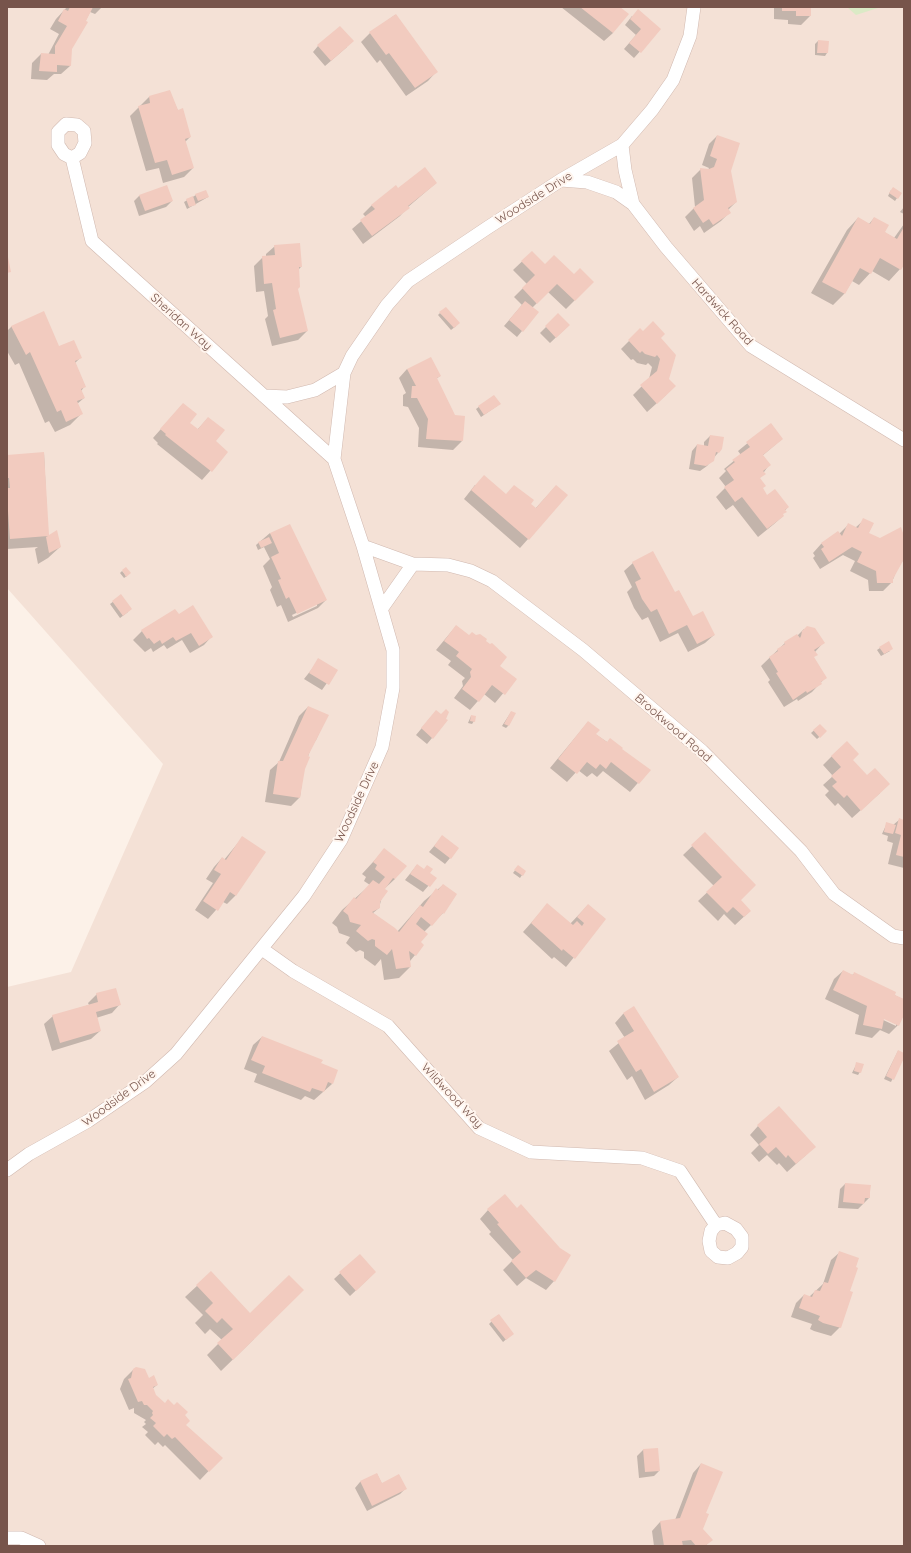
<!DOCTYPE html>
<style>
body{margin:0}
#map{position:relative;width:911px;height:1553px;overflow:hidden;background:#fcf1e8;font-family:Quicksand,sans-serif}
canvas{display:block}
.frame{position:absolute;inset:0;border:8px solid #77544b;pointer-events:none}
</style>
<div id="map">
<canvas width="911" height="1553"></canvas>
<div class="frame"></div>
</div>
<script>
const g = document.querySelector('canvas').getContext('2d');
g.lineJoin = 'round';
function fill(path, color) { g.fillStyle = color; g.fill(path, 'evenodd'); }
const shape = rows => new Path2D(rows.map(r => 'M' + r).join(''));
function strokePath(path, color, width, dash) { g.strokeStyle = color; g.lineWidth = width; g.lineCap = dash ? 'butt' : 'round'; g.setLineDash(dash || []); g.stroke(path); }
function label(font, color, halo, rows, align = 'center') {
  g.font = font + ' Quicksand,sans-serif'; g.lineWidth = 4; g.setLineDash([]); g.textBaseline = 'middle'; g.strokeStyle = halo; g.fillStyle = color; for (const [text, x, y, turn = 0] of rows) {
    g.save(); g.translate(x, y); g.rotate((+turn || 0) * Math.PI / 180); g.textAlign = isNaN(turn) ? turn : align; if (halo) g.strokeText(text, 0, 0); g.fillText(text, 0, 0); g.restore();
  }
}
fill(shape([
 [7,7,904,7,904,1546,7,1546,7,987,71,972,163,764,7,588]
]), '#f4e1d6');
fill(shape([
 [847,7,881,7,856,15]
]), '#dbeac6');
fill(shape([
 [67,7,102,7,95,14,90,12,71,48,70,66,61,74,54,74,47,80,31,79,32,63,41,54,48,55,59,34,50,29,56,19],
 [561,7,618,7,613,33,604,41],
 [774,7,810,7,810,16,801,25,788,24,788,20,774,19],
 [395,15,436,72,428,81,406,96,380,60,377,63,361,42,370,33],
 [632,16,659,30,634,58,624,49,636,35,625,25],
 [818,41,828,42,827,53,825,56,815,55,815,44],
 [318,46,347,47,325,66,313,52],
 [169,91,190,137,185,142,193,168,184,177,163,183,159,168,146,171,130,116,149,97],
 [717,136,736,202,728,210,729,213,721,221,704,233,700,226,694,231,685,217,695,207,692,178,701,169,708,170,709,168,702,165,709,144],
 [436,183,408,207,400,216,363,244,352,229,366,217,363,214,372,205],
 [166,186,172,201,166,207,139,216,134,201,139,196],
 [891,190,897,198,895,201,888,196],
 [196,195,208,197,187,209,184,202],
 [904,207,904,214,900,212],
 [858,218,869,224,874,218,884,232,894,238,904,224,904,263,900,269,889,281,872,271,859,285,852,281,844,294,833,305,811,293,847,230],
 [275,246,301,267,298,270,297,289,307,331,298,340,272,346,265,319,268,316,264,291,256,292,254,266,263,257,266,257,266,254],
 [532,252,545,266,593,282,566,309,548,292,532,308,522,331,517,337,504,326,522,305,514,297,527,284,513,270],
 [440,313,456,326,451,330,438,315],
 [558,315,569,325,550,343,540,333],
 [12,326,81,357,75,363,85,386,81,391,84,398,77,404,81,414,70,425,55,432,49,421,45,423,19,363,15,365,7,351,7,331],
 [640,330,659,339,668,379,666,395,647,412,633,395,649,379,652,367,648,363,646,365,637,363,633,359,631,360,621,349],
 [407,369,440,376,436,379,462,441,453,450,418,447,419,428,408,407,403,406,403,395,406,393,399,378],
 [494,396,497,406,481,417,476,409],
 [183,404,188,423,197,430,208,418,214,441,227,452,202,480,157,444,158,443,153,438],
 [771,424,782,439,762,456,769,465,759,479,762,489,767,496,788,507,782,514,783,516,774,524,758,537,733,505,726,510,716,497,726,487,719,478,726,471,724,469,741,455,738,451],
 [710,436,722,448,707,466,700,471,689,469,692,451,697,445,704,446,704,442],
 [44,453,48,537,60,547,48,558,38,564,35,549,38,547,7,549,7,456],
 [475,485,530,504,535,509,556,486,528,539,520,548,464,499],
 [864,520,868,534,880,539,904,539,904,560,899,564,892,582,883,591,869,591,868,580,850,571,855,561,843,555,820,569,813,558,815,556,813,553,821,544,838,532,839,534,848,525,855,528],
 [270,533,326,600,318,608,288,622,281,605,277,607,270,590,272,587,263,566,270,559,264,547,258,550,256,545],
 [317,603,317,606,293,617,292,615],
 [633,563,674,593,692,618,714,635,705,643,688,652,678,633,660,642,648,617,642,620,634,608,627,592,632,587,624,571],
 [122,571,127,576,124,578,120,573],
 [121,596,128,612,120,618,110,604],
 [178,616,212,636,204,645,190,653,182,640,167,649,164,645,153,652,151,648,145,652,133,640,142,631],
 [456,626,469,636,484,641,499,667,515,679,495,703,484,694,470,710,454,698,463,686,462,681,465,678,448,665,451,661,436,650],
 [804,629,823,643,815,652,813,658,825,678,812,692,798,701,797,699,784,707,768,682,770,680,761,666,785,643,797,636],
 [880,648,890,651,881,656,877,650],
 [319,660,336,670,322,690,304,679],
 [308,707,327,716,316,740,312,745,304,768,300,797,291,806,265,802,270,770,279,762,299,716],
 [511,712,508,726,506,728,502,726],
 [471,716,474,721,472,724,468,723],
 [431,717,432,738,427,744,416,735],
 [588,722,595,734,649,770,630,792,603,771,597,777,592,773,587,777,578,770,567,782,550,768],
 [820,725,826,731,817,739,811,733],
 [832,756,852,760,880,793,852,818,838,803,835,806,825,795,829,791,823,785,833,776,823,765],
 [899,820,904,821,904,868,888,864,893,843,887,841,888,836,882,834,887,823,893,825],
 [705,834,739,900,750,911,735,925,724,914,718,921,698,901,714,886,683,855],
 [442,837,450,858,445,864,429,852],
 [242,838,264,853,235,896,227,904,223,902,208,919,195,910,213,883,206,879,214,867,222,858,224,860],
 [384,850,395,879,384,889,379,908,373,913,397,932,424,901,443,885,443,913,424,932,415,955,410,961,410,967,399,978,384,980,381,959,375,966,364,958,364,952,360,950,356,952,346,943,350,937,339,933,337,927,332,923,342,910,370,885,364,881,366,877,362,874],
 [417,865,435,878,423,892,405,880],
 [516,869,522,875,520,878,513,873],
 [547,905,570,924,588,905,605,919,566,967,554,957,552,959,523,932],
 [843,971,852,975,854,974,904,1000,904,1012,898,1025,889,1034,880,1030,872,1038,855,1034,859,1015,825,999,834,979],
 [880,1016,896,1024,896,1026,879,1018],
 [97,994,120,1004,112,1013,96,1018,100,1031,91,1039,52,1051,44,1024,53,1016,89,1005,88,1003],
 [634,1008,678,1077,669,1085,645,1100,632,1076,627,1080,609,1051,625,1038,615,1023,623,1014],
 [262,1037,320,1064,332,1084,314,1100,305,1096,301,1100,254,1082,257,1074,244,1069,253,1045],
 [898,1051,904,1055,891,1082,884,1079],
 [857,1063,860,1072,858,1075,852,1073],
 [758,1126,806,1155,787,1172,779,1163,777,1165,767,1155,759,1162,751,1153,759,1145,750,1135],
 [845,1184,870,1186,869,1198,858,1209,838,1208,840,1189],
 [488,1210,554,1281,546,1290,526,1278,517,1286,503,1270,513,1260,489,1234,491,1232,480,1219],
 [840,1252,849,1292,840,1327,831,1336,814,1331,810,1329,812,1324,791,1317,796,1303,804,1295,809,1297,823,1284,831,1260],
 [360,1255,369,1278,350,1296,334,1279],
 [211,1273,254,1339,221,1371,207,1355,222,1340,210,1329,205,1334,195,1323,203,1315,185,1297],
 [498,1315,510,1336,503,1342,489,1324],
 [133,1370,157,1385,152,1389,155,1396,165,1404,183,1415,185,1425,221,1458,200,1480,165,1445,163,1447,158,1442,155,1445,145,1435,148,1432,142,1427,146,1424,144,1422,146,1420,134,1413,134,1408,129,1410,120,1389,124,1379],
 [657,1449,659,1471,654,1476,639,1478,637,1456,643,1450],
 [701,1464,705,1514,702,1529,711,1540,705,1546,654,1546,652,1531,660,1522,675,1520,693,1473],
 [377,1474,382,1484,406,1488,400,1494,367,1511,355,1488,360,1482]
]), '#0003');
fill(shape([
 [70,7,93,7,86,21,88,22,72,49,71,66,57,65,57,72,39,71,41,53,55,54,55,46,67,26,58,21,64,9,68,11],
 [580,7,620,7,629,14,613,33],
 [782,7,811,7,811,16,796,16,796,11,782,11],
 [638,9,661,29,641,53,629,43,641,29,630,19],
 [396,14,438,72,415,88,389,53,386,55,369,32],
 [340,26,354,41,331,61,317,45],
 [818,40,829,41,828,53,817,53],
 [170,90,178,110,183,108,191,137,185,139,194,168,172,175,167,160,155,163,138,106,150,103,149,96],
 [717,135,740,143,731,171,737,202,728,208,731,213,713,225,709,219,703,223,693,208,704,200,700,168,709,169,714,167,717,159,710,156],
 [425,167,437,183,408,206,410,208,372,236,360,220,375,209,371,205,396,185,398,188],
 [167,185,173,201,145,211,139,195],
 [893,187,902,193,898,199,889,193],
 [206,190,209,197,198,201,195,194],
 [193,196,196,205,189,207,186,199],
 [858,217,870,224,874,217,889,225,885,232,897,239,904,227,904,265,901,270,880,258,871,274,860,268,845,294,822,282],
 [300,243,302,267,299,267,300,287,298,289,308,331,280,338,273,310,276,309,272,283,264,284,262,256,275,255,274,245],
 [532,251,545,264,554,255,574,274,580,268,594,282,575,301,557,284,537,304,522,288,535,275,521,261],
 [7,252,11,272,7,273],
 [525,301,539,312,523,332,509,320],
 [446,307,460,323,454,328,439,312],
 [44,311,59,346,74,340,82,358,75,361,86,387,81,389,85,398,77,401,83,414,66,422,61,410,57,412,30,352,26,355,11,326],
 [558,313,570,325,556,338,545,326],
 [653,321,665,334,661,338,676,355,669,379,676,386,657,404,640,385,657,371,660,359,657,355,655,357,645,354,642,351,640,353,628,340,640,328,643,331],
 [431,357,441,376,437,378,455,415,465,416,463,441,426,439,428,419,417,398,411,398,412,386,416,386,407,369],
 [494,395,501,404,484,415,478,406],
 [183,403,197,414,190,423,198,429,208,417,225,430,216,441,228,452,212,472,165,435,166,434,160,429],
 [771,423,783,439,763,455,771,465,763,471,766,474,760,478,766,486,763,488,767,495,775,489,789,507,785,510,787,512,783,514,784,516,767,529,742,497,735,502,724,487,734,480,726,469,735,462,732,460,750,447,746,442],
 [710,435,724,437,722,449,719,453,716,452,714,461,706,466,694,464,697,444,708,446],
 [44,452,49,535,57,530,61,547,49,553,46,537,48,536,10,539,7,497,7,488,10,488,9,478,7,478,7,455],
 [484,475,506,494,514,485,534,500,531,504,536,508,556,485,568,495,529,540,471,490],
 [863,518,874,523,869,533,880,538,901,527,904,536,904,559,893,579,893,583,877,583,876,571,857,562,862,552,852,547,829,562,821,549,824,547,821,543,838,531,842,536,848,523,858,528],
 [290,524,327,600,297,614,289,597,286,599,278,580,281,579,271,557,279,553,270,533],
 [269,537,272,543,261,548,258,542],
 [653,551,675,592,679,590,693,616,703,611,715,635,697,644,687,625,669,634,657,609,651,612,642,599,635,582,641,579,632,562],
 [126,567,131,573,126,577,122,570],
 [121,594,132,609,123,616,112,601],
 [193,605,213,637,199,646,191,633,176,641,173,637,162,644,160,640,154,644,149,638,147,639,141,630,175,609,179,614],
 [456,625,469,635,472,632,476,635,480,634,487,639,486,641,490,644,492,643,507,657,500,666,517,679,505,695,492,685,479,702,462,689,471,677,470,672,472,669,456,656,459,652,444,641],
 [807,626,815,628,825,643,814,650,818,655,814,657,827,678,821,682,822,684,807,693,806,691,793,700,776,673,778,672,769,657,778,651,777,649,785,644,784,642,797,634,800,638,801,636,802,631],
 [889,641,893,649,884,654,879,647],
 [318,658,338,670,329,685,309,673],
 [308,706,329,715,308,756,310,757,305,769,300,798,273,794,278,761,283,761],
 [446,709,449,712,446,719,448,720,433,739,421,728,436,710,441,714],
 [511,711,516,713,509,726,504,724],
 [471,715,476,716,475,722,470,721],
 [588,721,600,730,596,734,607,742,610,738,623,748,622,749,651,770,639,784,611,762,606,769,600,764,596,769,587,762,577,774,558,759],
 [820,724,827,731,820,738,813,730],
 [847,741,859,754,853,760,867,775,875,768,890,784,861,811,847,795,844,798,832,786,837,782,831,776,841,767,831,756],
 [899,818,904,820,904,857,896,855,901,835,895,833],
 [886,822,896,825,893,834,884,832],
 [705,832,756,885,741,900,751,911,744,917,733,907,727,913,706,892,722,877,691,845],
 [442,835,459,848,451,859,434,846],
 [242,836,266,852,236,896,230,892,218,911,203,901,221,874,214,870,222,857,226,860],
 [384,848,407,866,395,879,393,878,385,889,388,891,380,902,380,908,372,912,395,928,399,932,420,905,423,907,436,888,438,890,443,884,457,894,444,914,443,913,432,926,421,917,416,924,428,934,421,942,424,945,416,956,409,951,411,967,396,969,392,949,387,955,375,946,375,940,372,939,368,941,356,931,361,925,350,922,348,915,343,911,354,897,356,899,373,880,379,884,385,877,375,869,377,865,373,862],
 [417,864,424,869,427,865,433,869,430,873,437,878,430,887,410,874],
 [518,865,526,871,523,876,514,870],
 [547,903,573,925,577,921,582,926,584,923,577,917,588,904,606,919,575,959,563,949,562,951,531,923],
 [843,970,853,975,854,972,896,992,895,995,904,999,904,1015,899,1026,884,1019,882,1029,863,1025,867,1006,833,990],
 [116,988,121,1005,96,1012,101,1031,60,1043,52,1015,98,1002,96,993],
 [634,1006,679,1077,654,1092,641,1069,636,1072,617,1041,634,1031,623,1013],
 [262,1036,323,1060,321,1063,338,1070,333,1084,328,1082,324,1092,312,1088,310,1092,262,1073,265,1066,251,1060],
 [898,1050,904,1053,904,1058,894,1080,886,1076],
 [856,1062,864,1064,861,1073,854,1071],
 [779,1106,816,1147,796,1164,788,1155,786,1158,776,1147,768,1154,759,1144,767,1137,757,1125],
 [845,1183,871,1185,870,1192,865,1192,870,1192,870,1198,865,1198,864,1204,843,1202],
 [505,1194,517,1208,521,1204,560,1248,571,1255,555,1282,536,1270,526,1278,511,1261,521,1252,497,1224,499,1223,487,1209],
 [839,1251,859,1258,856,1267,858,1268,850,1291,853,1292,841,1328,823,1323,818,1320,820,1316,799,1308,804,1294,812,1297,815,1290,820,1291,824,1282,828,1283],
 [360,1254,376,1272,356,1291,339,1272],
 [211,1271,250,1313,289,1275,304,1290,233,1360,217,1343,233,1329,222,1318,217,1323,205,1311,213,1303,196,1285],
 [499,1314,514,1334,506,1340,490,1320],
 [136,1367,145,1369,149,1378,154,1375,158,1385,153,1387,156,1395,165,1403,168,1399,174,1405,177,1402,188,1412,185,1415,190,1421,186,1425,223,1458,209,1472,175,1437,172,1439,167,1434,164,1437,153,1426,156,1423,150,1418,153,1415,152,1413,153,1411,147,1405,144,1405,142,1401,138,1402,128,1379,131,1378,133,1369],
 [658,1448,660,1471,645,1472,643,1449],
 [701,1463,723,1472,706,1513,709,1514,703,1529,713,1540,705,1546,696,1546,691,1540,682,1541,683,1546,664,1546,660,1521,680,1518],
 [377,1473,382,1483,399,1474,407,1489,372,1506,360,1481]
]), '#f2cbbf');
const minor = shape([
 [622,145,625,170,633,204,666,247,751,346,904,440],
 [72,158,64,154,58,145,58,132,66,124,77,125,84,131,85,143,80,153,72,158,92,241,334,459],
 [561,180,587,182,616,192,633,204],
 [264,396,287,397,315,390,344,373],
 [363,546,413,564,448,565,471,571,492,581,583,650,702,751,801,851,834,894,893,936,904,938],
 [382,608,413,564],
 [262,949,293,971,388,1026,479,1128,531,1152,642,1158,680,1171,716,1225,711,1231,709,1241,711,1251,718,1257,728,1258,737,1253,742,1247,742,1237,736,1229,725,1223,716,1225],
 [7,1170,29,1154,88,1121,145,1082,176,1054,304,896,341,840,382,747,393,688,393,650,363,546,334,459,344,373,352,356,387,305,408,281,487,228,561,180,622,145,652,110,673,80,690,36,694,7],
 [7,1538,21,1538,39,1546]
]);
strokePath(minor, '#d1b9b0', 14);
strokePath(minor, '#fff', 13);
label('12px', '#77544b', '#fff5ee', [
 ["Woodside Drive",534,198,-32],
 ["Hardwick Road",722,312,48],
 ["Sheridan Way",181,322,42],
 ["Brookwood Road",673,728,41],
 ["Woodside Drive",357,802,-65],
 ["Wildwood Way",452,1096,47],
 ["Woodside Drive",119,1098,-36]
]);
</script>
